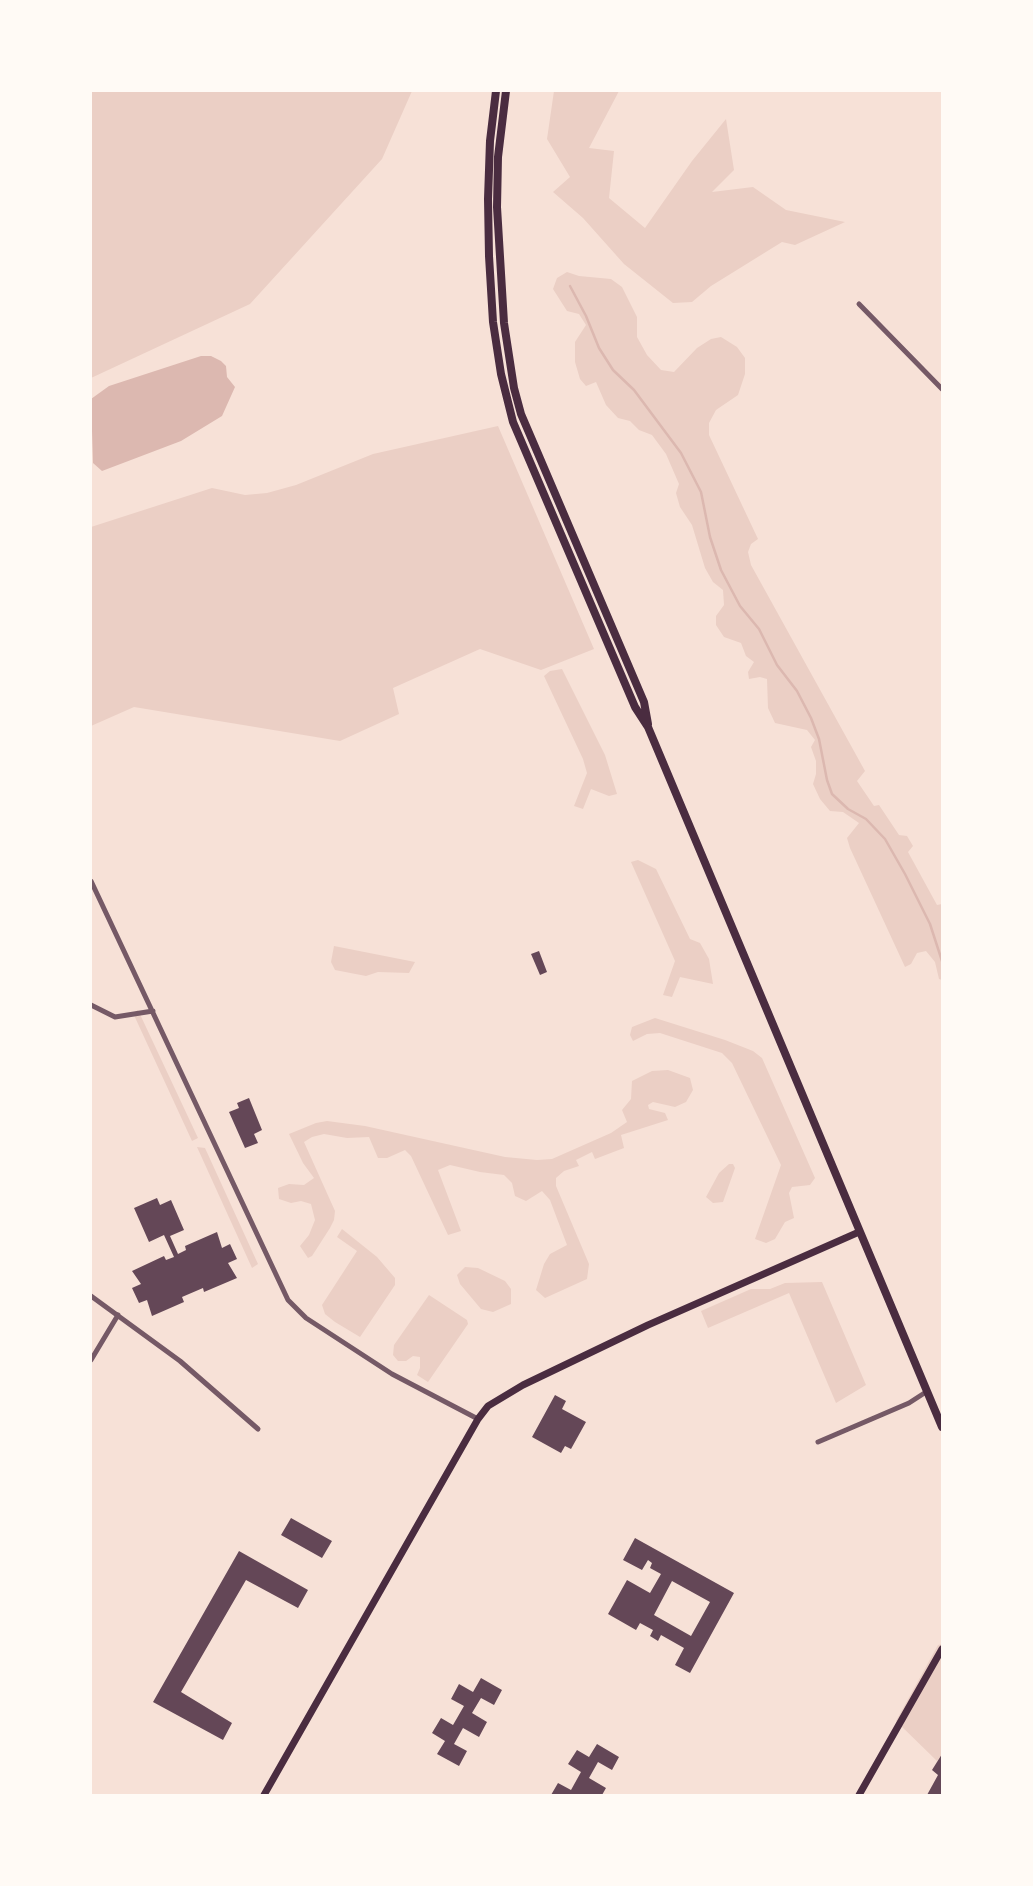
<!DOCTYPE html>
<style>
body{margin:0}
#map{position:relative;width:1033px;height:1886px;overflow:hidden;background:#f7e1d7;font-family:Roboto,sans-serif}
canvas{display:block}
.frame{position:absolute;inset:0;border:92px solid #fffaf5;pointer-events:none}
</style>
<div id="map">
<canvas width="1033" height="1886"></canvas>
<div class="frame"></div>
</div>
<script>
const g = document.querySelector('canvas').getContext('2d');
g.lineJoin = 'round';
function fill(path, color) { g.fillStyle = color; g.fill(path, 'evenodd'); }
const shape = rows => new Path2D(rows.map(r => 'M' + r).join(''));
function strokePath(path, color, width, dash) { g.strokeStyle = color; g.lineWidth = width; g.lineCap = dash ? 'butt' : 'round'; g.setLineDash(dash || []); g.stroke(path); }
fill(shape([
 [91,91,412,91,382,159,250,304,91,378],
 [554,91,619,91,589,148,614,151,609,198,645,228,692,161,726,119,734,170,712,192,753,187,786,210,845,222,795,245,782,242,711,286,692,302,673,303,624,264,583,218,553,192,570,177,547,139],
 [567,272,579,276,611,279,622,287,637,317,637,337,647,355,661,370,674,372,697,348,711,339,721,337,737,347,745,358,745,374,738,395,716,410,709,423,709,435,758,539,751,544,748,552,751,565,865,771,857,781,874,806,879,805,899,835,907,836,913,846,908,852,937,905,942,904,942,980,939,979,935,962,926,951,917,953,911,964,905,967,850,848,847,838,859,823,843,812,830,811,820,799,813,784,816,774,816,761,811,747,815,740,807,730,775,723,768,708,767,679,760,677,749,679,748,672,754,662,746,656,741,643,724,637,716,625,716,616,724,605,723,590,713,582,705,568,692,525,680,507,676,493,679,484,666,454,652,435,639,430,630,421,618,418,606,405,596,382,586,386,580,379,575,362,575,342,586,325,579,314,567,311,553,289,557,278],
 [498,426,594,649,541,670,480,649,393,688,399,714,340,741,134,707,91,726,91,527,212,488,245,495,267,493,296,485,373,454],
 [562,669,605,755,617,794,609,796,591,789,583,809,574,806,587,773,583,759,544,676,550,671],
 [638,860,656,869,690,939,700,943,709,959,713,984,680,977,672,997,663,995,675,961,631,862],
 [334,946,415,962,409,973,378,972,366,976,335,970,331,962],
 [138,1010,198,1138,192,1141,133,1013],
 [655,1018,725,1040,753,1051,762,1058,815,1178,810,1185,792,1187,789,1193,794,1218,785,1222,775,1239,766,1243,755,1239,781,1165,732,1063,722,1053,660,1033,647,1034,633,1041,630,1035,632,1027],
 [668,1070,690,1078,693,1090,686,1102,675,1107,653,1102,648,1105,649,1109,665,1113,668,1120,621,1135,624,1148,595,1159,592,1152,576,1160,579,1166,564,1171,556,1178,556,1186,589,1264,587,1279,545,1298,536,1290,544,1264,550,1254,567,1245,550,1200,542,1191,526,1201,515,1196,512,1183,504,1175,480,1172,450,1165,438,1170,461,1231,448,1235,411,1156,405,1150,387,1158,378,1158,369,1137,347,1138,324,1134,312,1137,304,1142,335,1211,334,1220,330,1228,312,1256,308,1258,300,1246,309,1235,315,1220,311,1204,301,1201,291,1203,279,1199,278,1188,289,1184,304,1185,314,1178,303,1163,289,1134,316,1123,327,1121,365,1126,505,1157,537,1160,552,1159,611,1133,627,1122,622,1110,631,1099,632,1081,652,1071],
 [197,1147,205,1148,258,1264,252,1268],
 [729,1164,733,1164,735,1168,723,1202,713,1203,706,1197,719,1173],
 [342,1229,377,1257,395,1278,395,1285,360,1337,335,1322,325,1314,322,1305,357,1251,337,1237],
 [465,1267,478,1268,505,1281,511,1289,511,1304,493,1312,481,1309,460,1284,457,1275],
 [822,1282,866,1385,836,1403,789,1293,708,1328,701,1311,751,1289,770,1289,785,1283],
 [429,1295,467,1320,468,1324,428,1382,417,1375,420,1368,420,1357,413,1356,406,1361,398,1361,393,1355,394,1345],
 [942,1644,942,1754,937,1761,896,1721,938,1645]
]), '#ebcfc5');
fill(shape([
 [201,356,211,356,221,361,226,366,227,377,235,387,222,416,181,441,102,471,93,463,91,399,109,386]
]), '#dcb8b0');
strokePath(shape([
 [570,286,586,316,599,348,613,370,634,390,681,453,701,492,710,537,721,570,740,606,759,629,777,665,797,691,811,718,819,739,827,780,832,794,848,809,866,819,885,839,905,874,930,924,942,961]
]), '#dcb8b0', 2.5);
fill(shape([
 [539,951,547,972,540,975,531,954],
 [249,1098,262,1130,254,1134,258,1143,245,1148,229,1112,239,1108,237,1103],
 [157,1198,160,1205,171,1200,184,1230,170,1236,178,1254,186,1250,185,1246,217,1232,222,1248,230,1244,237,1259,228,1263,237,1278,204,1292,203,1288,182,1297,184,1302,152,1316,147,1300,139,1303,132,1288,141,1284,132,1271,164,1256,166,1260,174,1257,164,1235,149,1242,134,1208],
 [555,1395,566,1401,562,1409,586,1422,571,1449,565,1446,561,1453,532,1437],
 [291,1518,332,1541,322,1558,281,1535],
 [635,1538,734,1593,690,1673,675,1665,684,1648,661,1635,658,1641,650,1636,653,1630,640,1623,636,1630,608,1614,627,1580,650,1593,661,1574,650,1568,652,1563,648,1560,642,1570,623,1560],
 [672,1581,710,1602,691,1636,654,1615],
 [239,1551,308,1590,298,1608,246,1580,181,1692,232,1723,223,1740,153,1702],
 [481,1678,502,1690,494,1705,481,1698,472,1713,487,1722,479,1737,463,1728,454,1744,467,1751,459,1766,437,1754,445,1741,432,1733,441,1718,453,1725,464,1706,451,1699,459,1684,473,1692],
 [597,1744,619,1757,612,1770,598,1762,589,1778,606,1788,602,1795,551,1795,558,1783,571,1790,581,1772,568,1764,577,1750,589,1757],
 [942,1754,942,1795,927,1795,938,1775,932,1770]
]), '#644757');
strokePath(shape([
 [859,304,942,389],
 [91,881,288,1300,306,1318,392,1374,478,1419],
 [91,1005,115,1017,153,1011],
 [91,1296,180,1361,258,1429],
 [91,1360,118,1315],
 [818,1442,909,1403,926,1392]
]), '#755966', 5);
strokePath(shape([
 [264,1795,478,1419,488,1406,523,1385,648,1325,859,1232],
 [859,1795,942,1649]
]), '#4a2c40', 7);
strokePath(shape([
 [496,91,490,141,488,199,489,256,493,322,501,374,513,422,635,707,648,727,942,1427],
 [506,91,498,157,497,207,504,323,514,388,521,414,539,456,644,702,648,724]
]), '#4a2c40', 8);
</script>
